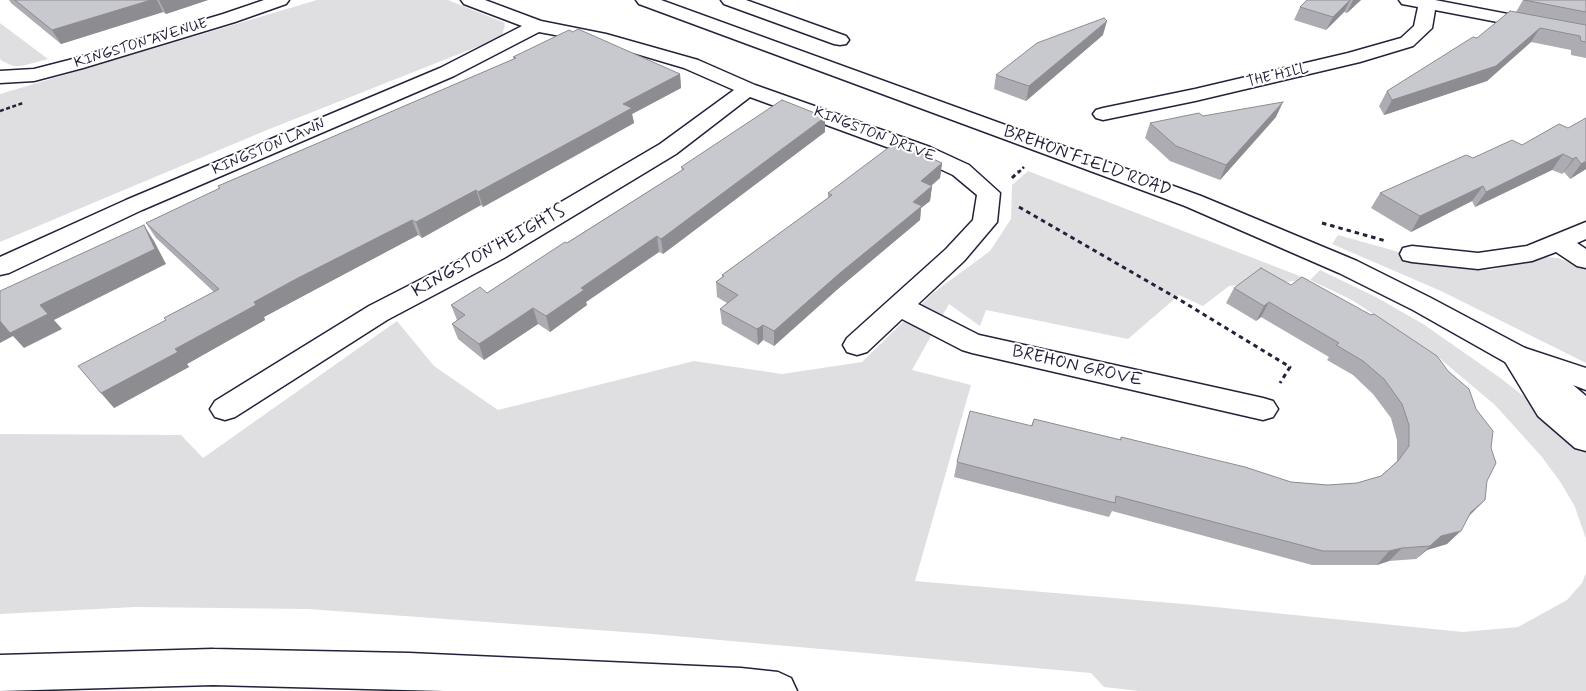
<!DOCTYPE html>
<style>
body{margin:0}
canvas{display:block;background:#fff}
</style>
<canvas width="1586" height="691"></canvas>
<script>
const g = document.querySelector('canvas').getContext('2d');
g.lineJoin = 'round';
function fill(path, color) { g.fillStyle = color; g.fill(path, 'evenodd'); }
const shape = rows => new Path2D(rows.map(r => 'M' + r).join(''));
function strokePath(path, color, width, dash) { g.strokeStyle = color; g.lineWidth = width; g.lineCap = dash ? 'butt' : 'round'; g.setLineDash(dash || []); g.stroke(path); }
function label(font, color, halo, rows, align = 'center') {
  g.font = font + ' Mynerve,sans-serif'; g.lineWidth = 4; g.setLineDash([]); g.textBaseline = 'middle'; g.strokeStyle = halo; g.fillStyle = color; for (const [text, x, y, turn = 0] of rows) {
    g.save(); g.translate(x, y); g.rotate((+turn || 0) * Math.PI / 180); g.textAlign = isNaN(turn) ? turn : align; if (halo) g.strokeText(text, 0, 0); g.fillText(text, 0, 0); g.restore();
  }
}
fill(shape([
 [317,0,448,0,505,23,502,37,267,130,0,242,0,94],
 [0,23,48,59,22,66,13,66,2,61,0,59],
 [1028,171,1310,280,1320,270,1376,297,1423,324,1499,377,1544,412,1586,453,1586,539,1575,507,1561,483,1542,457,1495,405,1438,357,1352,300,1310,280,1229,286,1203,306,1179,295,1128,339,986,310,980,326,949,304,912,370,971,385,915,581,1195,605,1463,632,1518,627,1567,600,1582,583,1586,573,1586,691,1139,691,1104,687,1091,673,652,634,308,609,135,607,0,614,0,434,181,435,203,458,397,321,434,366,498,410,694,361,782,374,862,362,933,293,990,251,1011,219,1012,185],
 [1338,235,1449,266,1490,270,1544,257,1558,258,1586,269,1586,363,1441,291,1332,244]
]), '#dfdfe2');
const minor = shape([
 [264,0,289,0,286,4,235,22,83,68,34,81,0,83,0,71,34,69,69,60,223,14,264,0],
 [461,0,485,0,541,21,606,34,698,60,755,85,930,147,969,165,1000,193,997,222,964,261,918,304,979,335,1263,398,1273,401,1278,409,1273,417,1263,420,972,353,962,350,902,319,867,352,857,355,847,352,843,345,847,338,946,249,973,220,977,195,953,175,914,157,750,97,676,154,504,258,387,320,235,417,225,420,215,417,210,409,215,401,369,306,486,246,660,144,734,90,684,68,603,44,539,32,454,76,142,210,9,273,0,275,0,257,126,200,440,68,522,26,464,4,461,0],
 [721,0,746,0,846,36,849,40,846,44,840,45,834,44,724,4,721,0],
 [1399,0,1435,0,1586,29,1586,39,1435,10,1432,28,1413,46,1360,62,1195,101,1103,120,1096,118,1093,114,1096,110,1103,108,1195,89,1348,53,1401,38,1414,26,1418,7,1402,4,1399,0],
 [1586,222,1586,239,1577,243,1586,249,1586,268,1577,266,1556,252,1532,261,1478,269,1412,262,1403,260,1400,254,1403,248,1412,246,1478,253,1527,246,1586,222]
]);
const secondary = shape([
 [636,0,661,0,1201,196,1357,261,1431,298,1525,348,1586,368,1586,390,1573,385,1586,396,1586,423,1576,420,1520,374,1516,366,1505,362,1413,310,1339,273,1185,206,639,4,636,0]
]);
const motorway = shape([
 [1515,345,1525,348,1558,400,1586,422,1586,451,1575,448,1538,416,1501,355,1505,348,1515,345],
 [213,649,409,653,741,668,778,672,791,678,797,691,444,691,213,685,0,691,0,655,213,649]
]);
strokePath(minor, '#22223b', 3);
strokePath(secondary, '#22223b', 3);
strokePath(motorway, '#22223b', 3);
strokePath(shape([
 [0,111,23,103],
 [1018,173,1024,167]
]), '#22223b', 2.5, [4, 2.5]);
strokePath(shape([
 [1012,178,1019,171],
 [1019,207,1180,300,1290,367,1280,383],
 [1322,223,1386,241]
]), '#22223b', 3, [4.5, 4]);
fill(minor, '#fff');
fill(secondary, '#fff');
fill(motorway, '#fff');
fill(shape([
 [9,0,208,0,166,14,163,12,61,44,11,3],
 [1307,0,1361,0,1347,13,1344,12,1326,30,1294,20,1300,7],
 [1523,0,1586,0,1586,58,1571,55,1571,50,1531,42,1487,81,1384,115,1379,106,1387,91,1477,38,1516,12],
 [1103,35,1026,101,994,89,996,75],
 [513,57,680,74,681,88,632,114,634,123,586,150,483,207,481,205,422,238,418,235,305,295,264,317,265,320,187,364,189,367,114,408,166,321,164,318,214,292,156,238,146,223,219,189,218,186,514,59],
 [1203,116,1276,117,1220,180,1170,161,1145,138,1150,123],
 [1559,124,1586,169,1570,179,1564,172,1562,174,1552,170,1475,207,1472,201,1411,232,1371,208,1380,193,1473,158,1522,145],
 [825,132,663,254,659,252,586,302,587,305,550,332,538,324,484,360,458,339,452,324,457,320,451,305,487,293,682,170,681,167],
 [942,163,940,178,931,186,932,186,930,201,921,208,920,220,839,288,774,346,763,340,758,345,722,324,720,309,727,303,717,297,716,282,722,277,722,275,828,198,828,193],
 [1291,285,1371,315,1469,516,1447,544,1427,550,1416,559,1389,561,1377,565,1312,565,1112,511,1109,517,954,477,957,462,1031,426,1034,419,1120,440,1121,437,1291,482,1328,485,1357,483,1381,476,1393,465,1397,461,1397,440,1391,418,1373,394,1353,375,1327,360,1329,357,1261,317,1256,321,1226,303,1234,288]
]), '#acacb2');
fill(shape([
 [151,0,157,0,163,12,61,44,52,30],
 [159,0,208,0,166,14],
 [1350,0,1344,12,1326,30,1333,17],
 [1353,0,1361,0,1347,13],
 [1107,21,1103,35,1026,101,1029,86],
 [1540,28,1531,42,1487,81,1384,115,1392,100],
 [680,74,681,88,632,114,634,123,483,207,478,192,623,104],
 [1283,102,1276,117,1220,180,1226,165],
 [825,117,825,132,663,254,661,239],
 [1563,154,1552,170,1475,207,1486,192],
 [1576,157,1564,172,1562,174,1573,159],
 [1586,161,1586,169,1570,179,1581,164],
 [942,163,940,178,919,196,921,181],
 [932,186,930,201,921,208,920,220,839,288,774,346,774,331,913,202],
 [1483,186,1472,201,1411,232,1420,216],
 [476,190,481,205,422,238,416,222],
 [412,220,418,235,305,295,264,317,265,320,187,364,189,367,114,408,101,393,254,302,296,279],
 [144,225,154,241,166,264,54,320,62,329,24,348,13,336,0,343,0,321],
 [657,236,659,252,586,302,587,305,550,332,546,316,581,288],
 [1269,302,1261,317,1256,321,1264,306],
 [533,308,538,324,484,360,479,344],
 [763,325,763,340,758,345,757,329],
 [1485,500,1471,514,1457,526,1471,512],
 [1461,531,1447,544,1427,550,1416,559,1430,546,1441,536],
 [1402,548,1389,561,1377,565,1389,551]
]), '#8c8c91');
const building = shape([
 [15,0,151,0,52,30,15,0],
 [1307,0,1350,0,1333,17,1300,7,1307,0],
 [1524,0,1586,0,1586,12,1524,0],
 [1510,11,1586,25,1586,42,1581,41,1580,36,1540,28,1496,66,1392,100,1387,91,1473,37,1477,38,1510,11],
 [1104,18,1107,21,1029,86,996,75,1037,43,1104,18],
 [578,29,680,74,623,104,632,108,583,135,478,192,476,190,416,222,412,220,296,279,254,302,256,305,175,349,178,352,101,393,78,366,166,320,164,318,219,289,146,223,220,188,218,186,516,58,513,57,569,30,573,32,578,29],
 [782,100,825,117,661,239,657,236,581,288,584,290,546,316,533,308,479,344,452,324,465,315,451,305,480,287,487,293,565,242,567,243,684,169,681,167,782,100],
 [1283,102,1226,165,1176,146,1150,123,1199,113,1203,116,1283,102],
 [1586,118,1586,161,1581,164,1576,157,1573,159,1563,154,1486,192,1483,186,1420,216,1380,193,1466,155,1473,158,1512,140,1522,145,1559,124,1568,128,1586,118],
 [892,145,911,152,913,150,942,163,921,181,932,186,913,202,922,206,840,273,774,331,763,325,757,329,720,309,738,295,716,282,724,276,722,275,832,195,828,193,892,145],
 [144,225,155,249,40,305,48,314,10,333,0,321,0,291,144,225],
 [1261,268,1291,285,1302,277,1371,315,1374,314,1437,356,1448,371,1469,389,1476,409,1493,431,1491,448,1496,463,1487,481,1485,500,1471,512,1461,531,1441,536,1430,546,1402,548,1389,551,1323,551,1116,496,1115,503,957,462,970,411,1032,426,1034,419,1121,440,1121,437,1245,467,1291,482,1328,485,1357,483,1381,476,1398,461,1409,446,1409,425,1402,404,1384,379,1363,361,1336,345,1339,343,1269,302,1264,306,1234,288,1261,268]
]);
fill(building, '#c8c8cf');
strokePath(building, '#8c8c91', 1);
label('15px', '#22223b', '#fff', [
 ["KINGSTON AVENUE",141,44,-17],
 ["THE HILL",1278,76,-13],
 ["KINGSTON DRIVE",874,135,21],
 ["KINGSTON LAWN",269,148,-23]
]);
label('18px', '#22223b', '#fff', [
 ["BREHON FIELD ROAD",1087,162,20],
 ["KINGSTON HEIGHTS",489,252,-29],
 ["BREHON GROVE",1077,367,13]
]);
</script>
